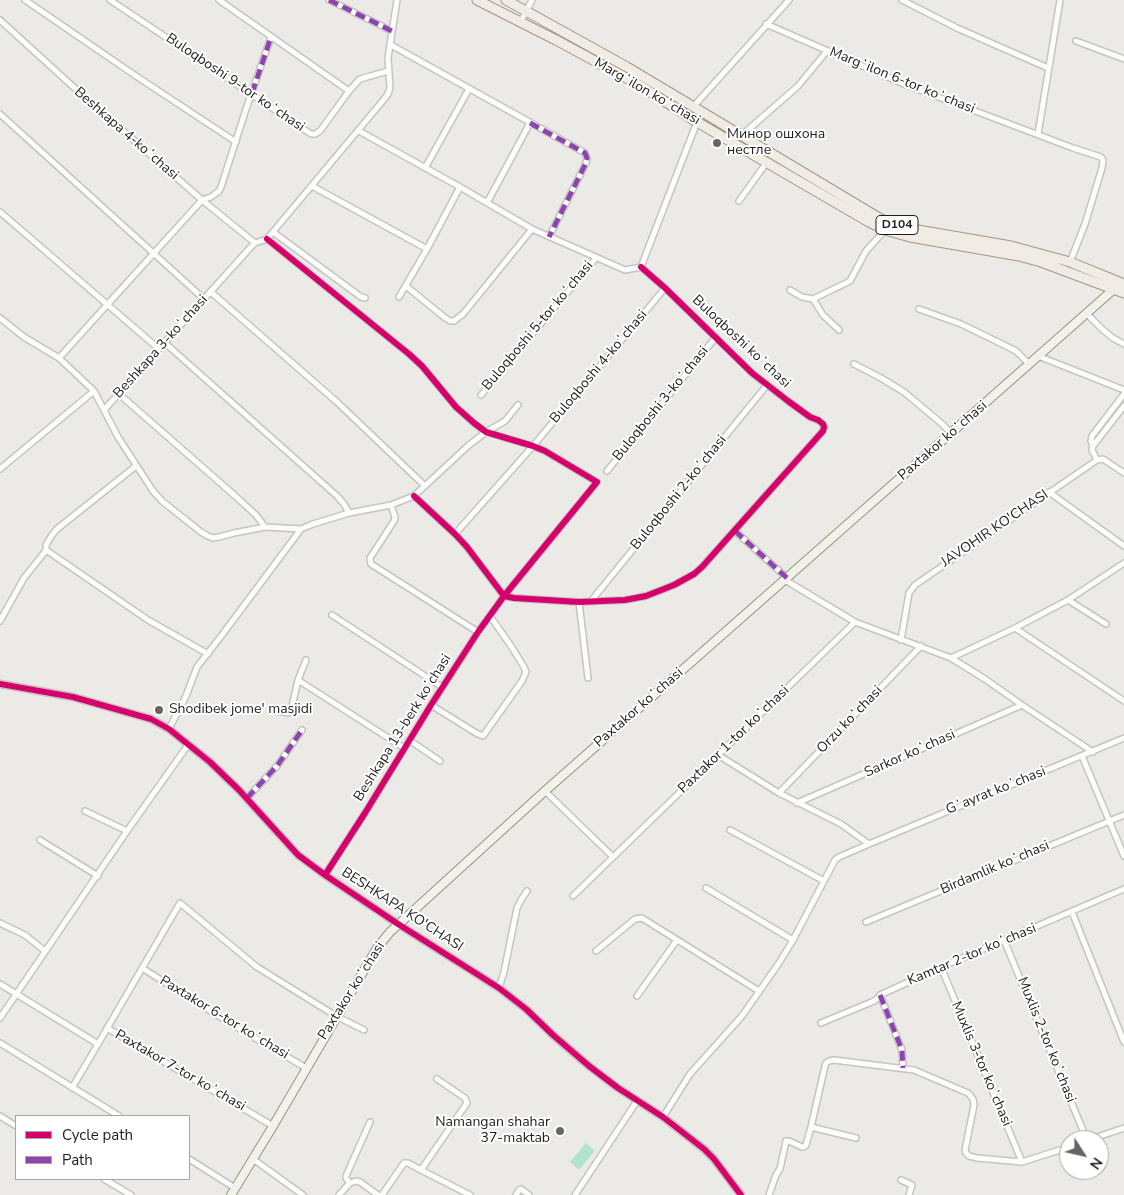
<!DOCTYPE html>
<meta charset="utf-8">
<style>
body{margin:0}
#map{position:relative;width:1124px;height:1195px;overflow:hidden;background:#eceae6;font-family:"Nunito Sans",sans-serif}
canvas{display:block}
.legend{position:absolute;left:15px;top:1115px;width:175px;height:65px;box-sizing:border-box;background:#fff;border:1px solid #a5a5a5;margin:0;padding:6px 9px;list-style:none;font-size:15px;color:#1d1d1d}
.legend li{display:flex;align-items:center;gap:10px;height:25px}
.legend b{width:25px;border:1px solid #a5a5a5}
.north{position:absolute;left:1059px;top:1130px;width:50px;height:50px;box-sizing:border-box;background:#fff;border:1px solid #a5a5a5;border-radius:50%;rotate:125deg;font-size:14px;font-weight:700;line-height:20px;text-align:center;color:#1d1d1d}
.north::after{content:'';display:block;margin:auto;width:18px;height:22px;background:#656563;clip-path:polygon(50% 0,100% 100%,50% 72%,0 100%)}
</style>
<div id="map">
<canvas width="1124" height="1195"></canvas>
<ul class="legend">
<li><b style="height:6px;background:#d6006c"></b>Cycle path</li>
<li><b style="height:6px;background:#8e44ad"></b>Path</li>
</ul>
<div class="north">N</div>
</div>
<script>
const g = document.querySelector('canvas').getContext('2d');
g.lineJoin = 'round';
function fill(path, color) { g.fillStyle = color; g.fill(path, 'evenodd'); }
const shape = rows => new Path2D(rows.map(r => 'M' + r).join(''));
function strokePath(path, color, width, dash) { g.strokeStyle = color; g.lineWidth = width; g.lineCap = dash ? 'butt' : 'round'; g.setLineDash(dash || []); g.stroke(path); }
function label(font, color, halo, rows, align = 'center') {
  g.font = font + ' "Nunito Sans",sans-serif'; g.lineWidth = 4; g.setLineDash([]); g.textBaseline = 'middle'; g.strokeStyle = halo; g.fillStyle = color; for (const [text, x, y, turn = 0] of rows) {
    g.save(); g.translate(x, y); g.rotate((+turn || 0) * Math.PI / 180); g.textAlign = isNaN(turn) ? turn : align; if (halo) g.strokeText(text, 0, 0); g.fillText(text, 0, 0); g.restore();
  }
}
fill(shape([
 [586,1143,595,1151,579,1170,570,1162]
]), '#b1e3cd');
const minor = shape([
 [25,0,136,76,236,142],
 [110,0,311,134,315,134,320,131,349,91,360,79,388,71],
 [219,0,349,91],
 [329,0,392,31],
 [902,0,957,28,1048,68],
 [0,20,79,92,202,200,255,243],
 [520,23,532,0],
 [766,24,904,84,1073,148,1101,157,1103,160,1102,168,1085,224,1070,262],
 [1076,41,1124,59],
 [391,45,585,153,587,158,586,163,549,237],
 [693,107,789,0],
 [0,114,204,299],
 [359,131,460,187,532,229,625,270,641,267],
 [1038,134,1060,0],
 [742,135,798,86,827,51],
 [425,168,469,89],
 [312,186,427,249],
 [739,201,767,162],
 [487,203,530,123],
 [0,212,159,349],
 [273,232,361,297,365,298],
 [267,239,409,354,422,366,456,407,474,423,486,432,533,446,545,451,597,482,504,596,478,632,431,705,365,813,325,875],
 [641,267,697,122],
 [406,286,444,317,450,321,454,321,463,314,532,229],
 [790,290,802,297,813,299,850,281,866,251,885,230],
 [211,292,337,402,425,486],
 [399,297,427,249,460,187],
 [813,299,823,315,839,330],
 [919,309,961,324,1000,343,1016,351,1029,364],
 [1086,313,1102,329,1113,338,1124,344],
 [0,318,24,337,59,358,94,391,118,437,153,491,162,501,177,513,201,532,208,536,213,538,219,537,234,533,265,527,301,529,313,524,349,513,391,505,414,496,469,445,486,432,505,421,518,405],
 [165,343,337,496,344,504,349,513],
 [1038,356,1124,390],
 [59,358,202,200,211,197,219,191,221,187,248,103,271,37],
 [854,364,881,378,904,392,941,423,951,433],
 [119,394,233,494,256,515,265,527],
 [481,395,596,258],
 [104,410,249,249,255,243,267,239,381,103,388,94,390,88,388,58,397,0],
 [1093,446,1091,441,1092,436,1124,394],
 [1097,460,1092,450,1093,446,1124,406],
 [0,469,94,391],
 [607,471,716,337],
 [1049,492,1124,546],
 [414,496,455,534,467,547,504,596,514,598,579,602,625,600,646,596,674,585,694,574,702,567,823,431,824,427,823,424,818,420,810,417,788,401,752,373,665,288,641,267],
 [391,505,395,517,394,521,370,558,370,560,371,564,478,632],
 [735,531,787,578],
 [455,534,533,446,665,288],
 [46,550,148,620,208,654],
 [785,580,855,622,951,658,985,679,1022,705,1093,752],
 [1068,600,1106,624],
 [591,601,767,385],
 [579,602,588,678],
 [332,615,442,687],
 [0,621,24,578,44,553,46,550,46,545,52,535,57,529,136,466],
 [1015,628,1124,701],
 [901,640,909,593,915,585,1097,460,1103,459,1124,473],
 [951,658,1015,628,1068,600,1124,563],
 [298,680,404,748],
 [431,705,476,733,483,736,522,681,526,672,524,667,511,646,490,616],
 [272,710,288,713,291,711,298,680,306,660],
 [169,729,186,696,197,667,222,635,301,529],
 [409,740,440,761],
 [718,755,779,793,841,824,869,844],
 [1082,756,1124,856],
 [545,791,613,857],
 [779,793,921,646],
 [247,798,277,766,302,730],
 [797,803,1022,705],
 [85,811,127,831],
 [730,830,824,881],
 [40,840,98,876],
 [706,888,793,940],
 [573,896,855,622],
 [1072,912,1124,1042],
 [866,922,1124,815],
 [0,923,25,935,45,951],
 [1004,940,1087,1140],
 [596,951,635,919,642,918,759,991],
 [941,967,1022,1162],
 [142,968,225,1020,306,1068],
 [0,984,98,1044,180,903,257,967,336,1016,364,1030],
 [499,988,504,972,517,908,521,900,527,891],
 [880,995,902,1050,903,1068],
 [637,996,677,940],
 [0,1018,127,831,188,745],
 [821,1023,874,1001,878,998,880,995,941,967,1124,889],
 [107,1028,273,1126],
 [0,1043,119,1116],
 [437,1079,465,1098,467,1103,421,1170,470,1195],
 [72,1088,98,1044],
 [0,1116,16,1126],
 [663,1117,690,1074,742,1016,779,963,793,940,835,860,839,857,869,844,1124,738],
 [856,1138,811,1127,825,1066,826,1063,829,1061,834,1060,914,1070,968,1093,973,1099,974,1105,965,1150,966,1153,969,1156,977,1158,1022,1162,1069,1147],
 [1088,1140,1124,1128],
 [189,1159,235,1188],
 [253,1159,303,1195],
 [104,1179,131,1195],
 [901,1180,912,1185,909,1195],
 [350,1183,346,1178,346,1176,370,1122],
 [339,1195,350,1183,356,1181,360,1182,378,1195],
 [382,1195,404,1163,408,1163,421,1170],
 [516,1195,519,1190,521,1189,529,1195],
 [575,1195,637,1101],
 [769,1195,776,1175,780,1169,786,1141,789,1141,802,1147,804,1147,806,1145,811,1127]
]);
const tertiary = shape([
 [0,684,73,697,151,719,169,729,210,762,239,790,298,855,325,875,398,924,499,988,526,1009,553,1035,589,1066,618,1088,663,1117,704,1149,714,1159,741,1195]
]);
const secondary = shape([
 [231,1195,273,1126,377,948,390,932,545,791,951,433,1114,289,1116,285]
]);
const primary = shape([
 [477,0,556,40,641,86,697,122,869,222,885,230,910,237,1019,256,1041,262,1124,293],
 [506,0,627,67,881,219,897,225,918,230,1011,246,1037,253,1070,262,1124,284]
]);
strokePath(minor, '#c4c4c2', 8);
strokePath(tertiary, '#c4c4c2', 9);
strokePath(secondary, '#95957e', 10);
strokePath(primary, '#a29782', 11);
strokePath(minor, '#fcfcfb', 5);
strokePath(tertiary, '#fcfcfb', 6);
strokePath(secondary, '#f3f2ea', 8);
strokePath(primary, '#f0ebe4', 9);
strokePath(shape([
 [329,0,392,31],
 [252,93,271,37],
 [530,123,585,153,587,158,586,163,549,237],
 [735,531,787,578],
 [247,798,277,766,302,730],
 [880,995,902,1050,903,1068]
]), '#8e44ad', 5, [10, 5]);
strokePath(shape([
 [267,239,409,354,422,366,456,407,474,423,486,432,533,446,545,451,597,482,504,596,478,632,431,705,365,813,325,875],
 [414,496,455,534,467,547,504,596,514,598,579,602,625,600,646,596,674,585,694,574,702,567,823,431,824,427,823,424,818,420,810,417,788,401,752,373,665,288,641,267],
 [0,684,73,697,151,719,169,729,210,762,239,790,298,855,325,875,398,924,499,988,526,1009,553,1035,589,1066,618,1088,663,1117,704,1149,714,1159,741,1195]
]), '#d6006c', 6);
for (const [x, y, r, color] of [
 [717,143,5,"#656563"],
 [159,710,5,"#656563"],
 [560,1131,5,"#656563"]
]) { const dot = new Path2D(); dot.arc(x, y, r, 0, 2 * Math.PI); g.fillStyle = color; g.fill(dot); strokePath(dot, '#fff', 2); }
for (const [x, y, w] of [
 [897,225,42]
]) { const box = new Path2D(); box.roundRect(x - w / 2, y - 9.5, w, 19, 4); g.fillStyle = '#fff'; g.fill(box); strokePath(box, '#1d1d1d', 1); }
label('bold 12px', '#1d1d1d', null, [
 ["D104",897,225]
]);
label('14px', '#1d1d1d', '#fff', [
 ["Margʻilon 6-tor koʻchasi",902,81,22],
 ["Buloqboshi 9-tor koʻchasi",235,83,34],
 ["Margʻilon koʻchasi",647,92,30],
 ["Beshkapa 4-koʻchasi",126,134,41],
 ["Buloqboshi 5-tor koʻchasi",538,326,-50],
 ["Buloqboshi koʻchasi",741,342,43],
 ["Beshkapa 3-koʻchasi",161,347,-48],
 ["Buloqboshi 4-koʻchasi",599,367,-50],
 ["Buloqboshi 3-koʻchasi",661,404,-51],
 ["Paxtakor koʻchasi",943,441,-41],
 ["Buloqboshi 2-koʻchasi",679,493,-51],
 ["JAVOHIR KO'CHASI",995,529,-34],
 ["Paxtakor koʻchasi",639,708,-41],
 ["Orzu koʻchasi",850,720,-46],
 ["Beshkapa 13-berk koʼchasi",403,728,-58],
 ["Paxtakor 1-tor koʻchasi",734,740,-44],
 ["Sarkor koʻchasi",910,754,-24],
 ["Gʻayrat koʻchasi",996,791,-22],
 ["Birdamlik koʻchasi",995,868,-23],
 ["BESHKAPA KO'CHASI",402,910,33],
 ["Kamtar 2-tor koʻchasi",972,955,-23],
 ["Paxtakor koʻchasi",352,991,-58],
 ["Paxtakor 6-tor koʻchasi",224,1018,31],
 ["Muxlis 2-tor koʻchasi",1046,1040,68],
 ["Muxlis 3-tor koʻchasi",981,1064,67],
 ["Paxtakor 7-tor koʻchasi",180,1071,30]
]);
label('14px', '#1d1d1d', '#fff', [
 ["Минор ошхона",727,135],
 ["нестле",727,151],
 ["Shodibek jome' masjidi",169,710],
 ["Namangan shahar",550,1123,"right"],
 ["37-maktab",550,1139,"right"]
], 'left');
</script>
